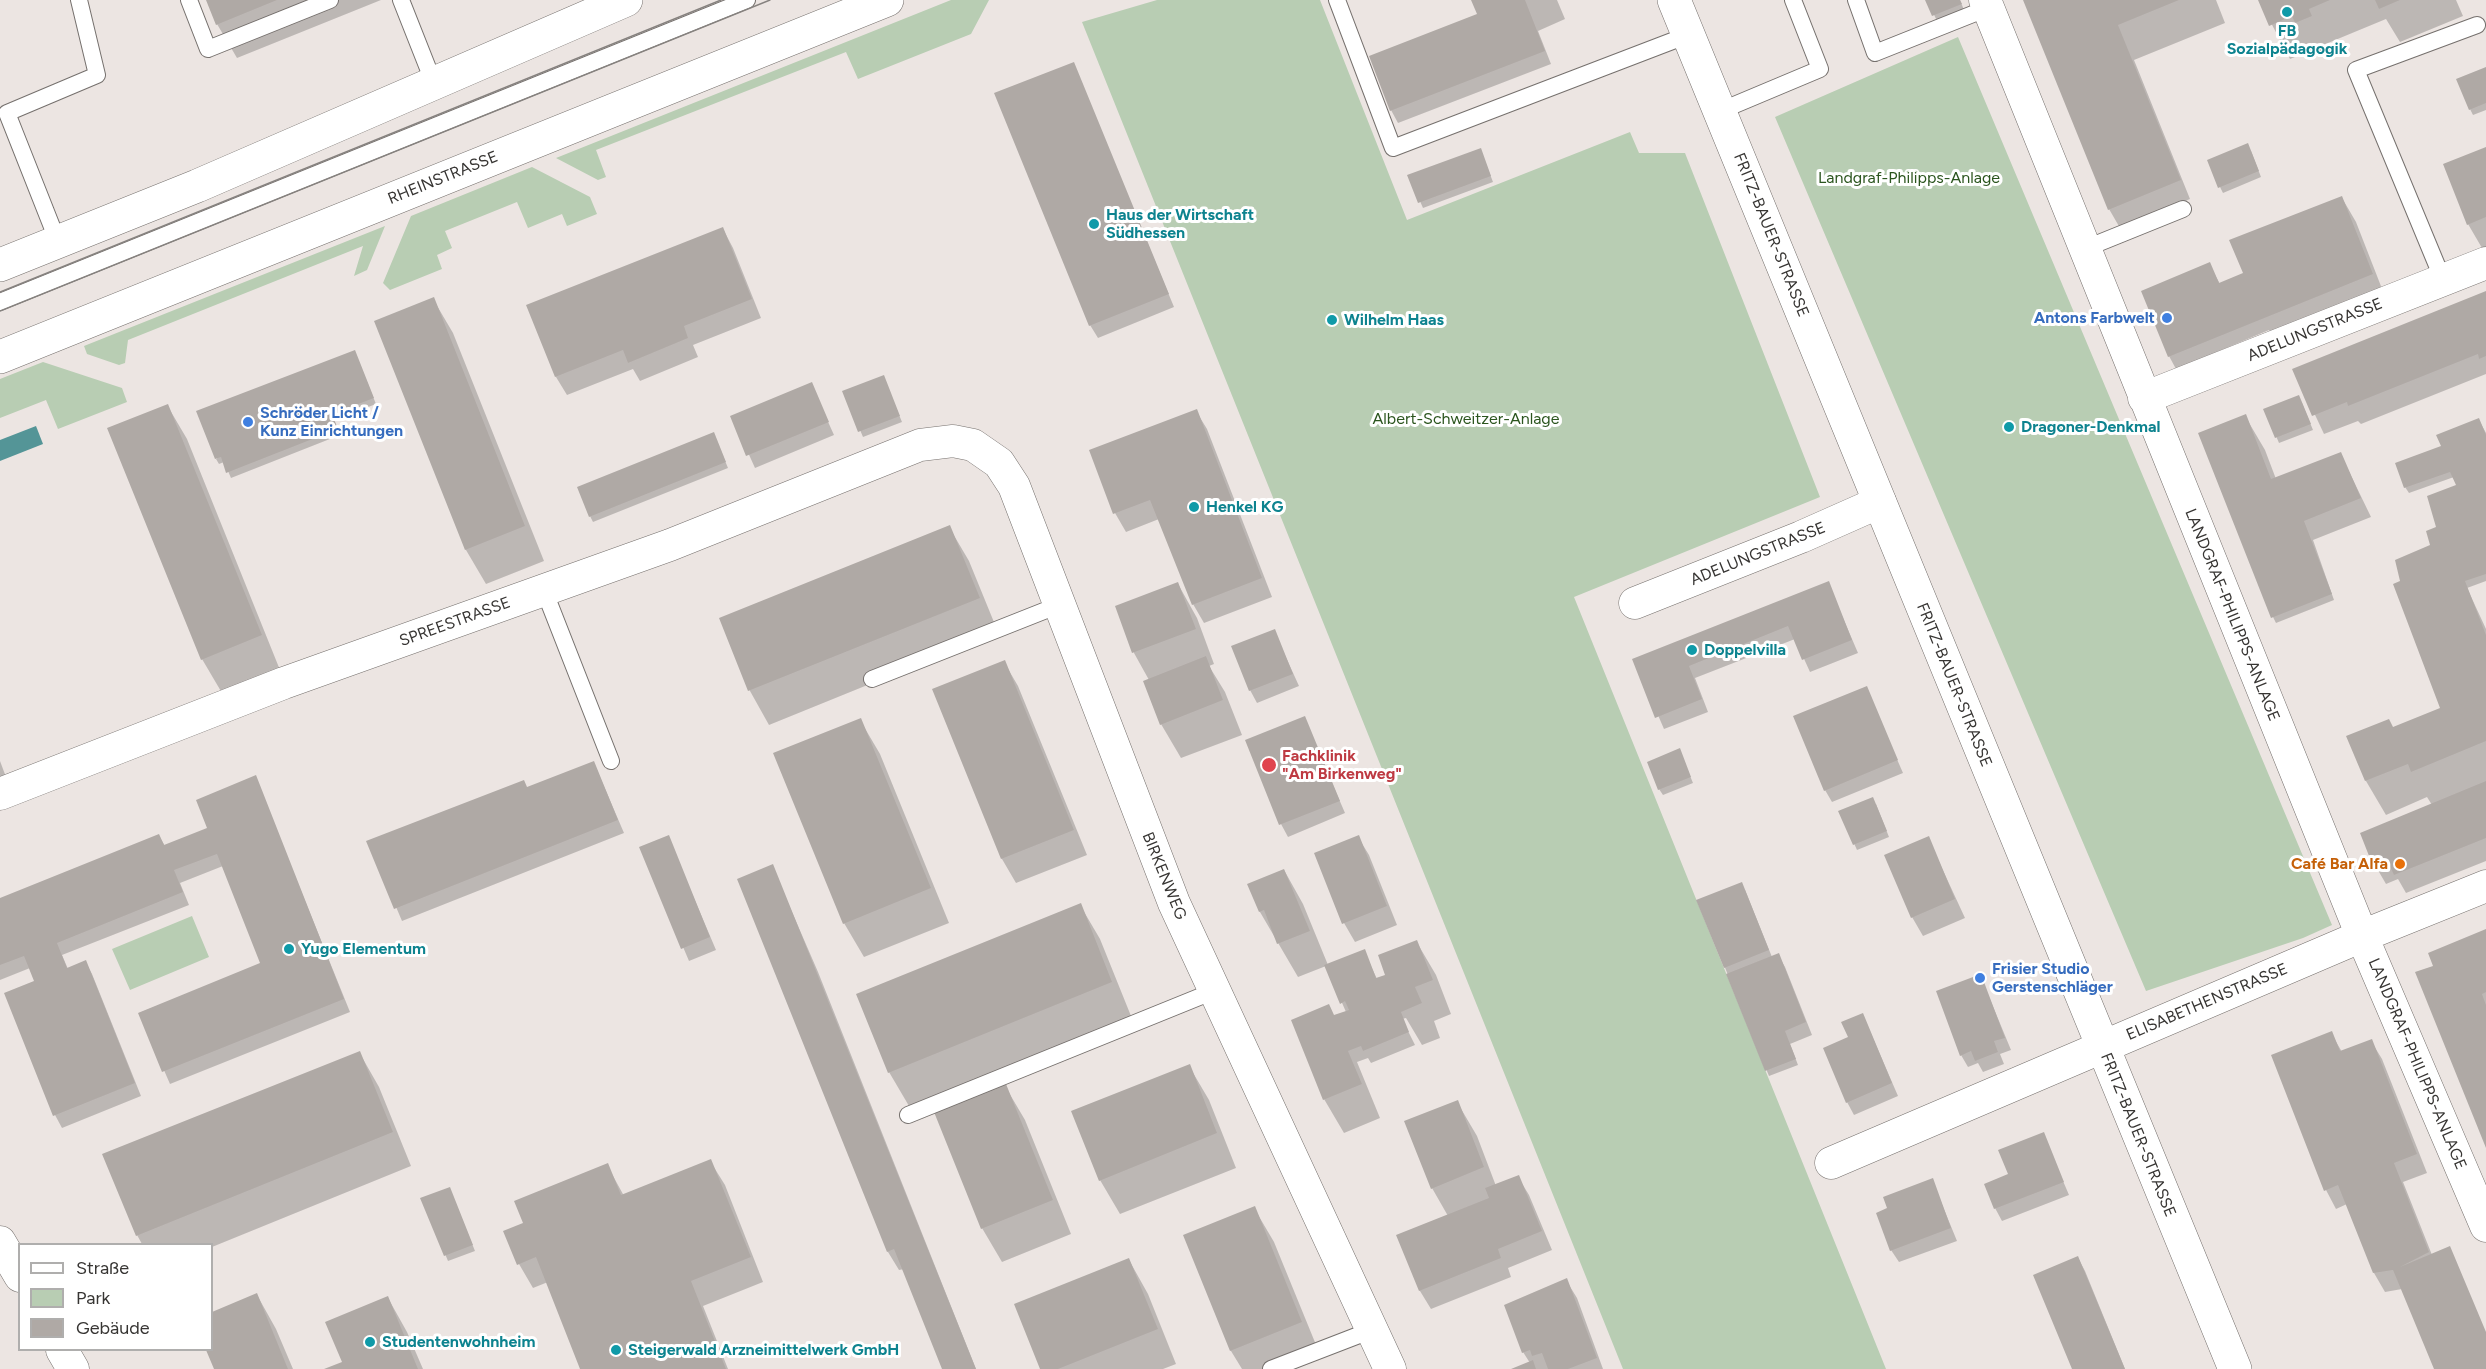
<!DOCTYPE html>
<meta charset="utf-8">
<style>
body{margin:0}
#map{position:relative;width:2486px;height:1369px;overflow:hidden;background:#ece5e2;font-family:Figtree,sans-serif}
canvas{display:block}
.legend{position:absolute;left:18px;top:1243px;width:195px;height:108px;box-sizing:border-box;background:#fff;border:2px solid #afaead;margin:0;padding:8px 10px;list-style:none;font-size:18px;color:#373533}
.legend li{display:flex;align-items:center;gap:12px;height:30px}
.legend b{width:30px;border:2px solid #afaead}
</style>
<div id="map">
<canvas width="2486" height="1369"></canvas>
<ul class="legend">
<li><b style="height:8px;background:#fff"></b>Straße</li>
<li><b style="height:16px;background:#b8cdb3"></b>Park</li>
<li><b style="height:16px;background:#afa9a5"></b>Gebäude</li>
</ul>
</div>
<script>
const g = document.querySelector('canvas').getContext('2d');
g.lineJoin = 'round';
function fill(path, color) { g.fillStyle = color; g.fill(path, 'evenodd'); }
const shape = rows => new Path2D(rows.map(r => 'M' + r).join(''));
function strokePath(path, color, width, dash) { g.strokeStyle = color; g.lineWidth = width; g.lineCap = dash ? 'butt' : 'round'; g.setLineDash(dash || []); g.stroke(path); }
function label(font, color, halo, rows, align = 'center') {
  g.font = font + ' Figtree,sans-serif'; g.lineWidth = 6; g.setLineDash([]); g.textBaseline = 'middle'; g.strokeStyle = halo; g.fillStyle = color; for (const [text, x, y, turn = 0] of rows) {
    g.save(); g.translate(x, y); g.rotate((+turn || 0) * Math.PI / 180); g.textAlign = isNaN(turn) ? turn : align; if (halo) g.strokeText(text, 0, 0); g.fillText(text, 0, 0); g.restore();
  }
}
fill(shape([
 [951,0,989,0,971,34,858,79,846,52,596,150,606,177,598,180,556,158],
 [1157,0,1320,0,1407,220,1630,132,1639,153,1685,153,1820,497,1574,597,1886,1369,1623,1369,1082,22],
 [1958,37,2332,925,2303,938,2146,991,1775,117],
 [532,167,590,197,597,214,567,226,562,214,528,228,517,202,445,231,452,248,437,255,442,269,390,290,383,283,411,216],
 [385,226,367,270,354,276,363,246,128,340,125,363,119,365,87,354,84,346],
 [43,362,122,388,127,402,58,429,46,400,0,418,0,379],
 [192,916,209,957,130,990,112,949]
]), '#b8cdb3');
fill(shape([
 [36,426,43,444,0,461,0,440]
]), '#549597');
fill(shape([
 [208,0,381,0,237,58,217,24],
 [1473,0,1557,0,1565,19,1538,31,1551,64,1398,123,1391,110,1479,15],
 [1927,0,1960,0,1964,10,1937,21],
 [2025,0,2216,0,2225,23,2134,60,2190,199,2120,228,2109,209],
 [2259,0,2456,0,2463,16,2400,42,2386,19,2328,43,2331,50,2316,57,2312,50,2290,59],
 [1073,63,1174,307,1098,338,1090,325],
 [2486,69,2486,110,2473,115,2470,109],
 [2486,149,2486,247,2482,248,2468,224],
 [2251,151,2261,177,2223,193,2220,187],
 [1483,156,1493,182,1423,208,1409,176],
 [2342,198,2356,222,2386,299,2276,342,2269,330,2176,369,2169,356,2209,264,2220,284,2244,274],
 [723,229,733,248,761,318,693,345,698,357,640,381,633,369,567,395,556,377,528,306],
 [2486,293,2486,374,2361,424,2358,421,2324,434,2294,370],
 [433,299,453,333,544,561,486,584,466,550,376,322],
 [355,352,376,404,334,420,340,435,231,478,224,462,219,464,216,459],
 [886,383,902,422,863,437,844,392],
 [811,384,834,435,755,468,732,417],
 [2302,403,2313,430,2279,443,2265,410],
 [167,405,187,439,280,670,222,693,202,659],
 [1196,411,1207,429,1272,597,1204,623,1193,604,1159,519,1126,532,1115,513],
 [2245,416,2265,450,2276,479,2340,453,2371,517,2313,540,2334,600,2276,623,2273,617],
 [2479,420,2486,433,2486,581,2467,588,2486,629,2486,861,2406,893,2398,879,2386,884,2375,865,2432,805,2427,797,2386,815,2366,781,2348,737,2393,729,2442,709,2402,582,2432,546,2438,528,2457,486,2454,477,2409,493,2405,487,2442,447],
 [714,434,728,468,593,522,590,516],
 [949,527,969,561,998,632,769,725,750,691,721,619],
 [1828,583,1858,653,1810,672,1795,639,1695,678,1708,712,1664,729,1634,660],
 [1178,584,1197,618,1214,664,1209,666,1225,692,1242,735,1181,758,1161,724,1149,680,1134,653,1117,607],
 [1274,631,1299,686,1257,703,1250,690],
 [1004,662,1018,686,1087,855,1016,883,1002,859,934,690],
 [1866,688,1903,773,1832,802,1825,790],
 [1304,718,1345,813,1288,837,1281,824],
 [860,720,880,754,949,923,864,957,844,923],
 [1682,756,1693,783,1663,795,1659,789],
 [0,761,6,777,0,779],
 [594,763,624,833,402,921,368,841,528,789],
 [255,777,350,1012,170,1084,139,1013,262,964,223,866,180,883,189,905,62,955,68,969,85,961,92,974,141,1096,62,1128,55,1115,36,982,30,968,0,980,0,900,159,836,165,846,208,829],
 [1876,804,1889,837,1857,850,1840,812],
 [668,837,716,950,689,961,641,848],
 [1358,837,1369,855,1397,925,1355,942,1344,923],
 [1928,838,1965,918,1923,936,1912,917],
 [772,866,818,972,976,1369,944,1369,904,1269,899,1270,888,1252,739,880],
 [1284,870,1303,904,1328,965,1364,951,1377,979,1387,976,1416,941,1436,975,1451,1014,1434,1021,1440,1038,1422,1045,1406,1018,1402,1019,1415,1045,1371,1063,1368,1058,1357,1062,1380,1118,1344,1133,1324,1099,1335,1017,1346,1012,1326,966,1298,977,1260,912,1249,885],
 [1745,890,1772,957,1778,955,1785,967,1812,1035,1790,1044,1798,1065,1769,1076,1698,901],
 [1080,905,1100,939,1131,1016,909,1106,889,1072],
 [2486,931,2486,1139,2434,967],
 [1980,975,2011,1050,2000,1054,2004,1064,1983,1072,1978,1063,1968,1067,1961,1055],
 [1863,1015,1898,1096,1854,1115,1847,1102,1850,1038],
 [2331,1033,2342,1052,2371,1041,2382,1059,2427,1173,2403,1182,2432,1255,2486,1333,2486,1369,2436,1369,2402,1289,2385,1292,2374,1273,2347,1204,2336,1209,2326,1190],
 [359,1052,379,1087,411,1166,212,1247,212,1244,142,1244,137,1235],
 [1189,1066,1209,1100,1236,1168,1120,1214,1100,1180],
 [1005,1086,1025,1120,1071,1234,1002,1262,982,1228],
 [1457,1102,1477,1136,1496,1186,1518,1177,1529,1195,1552,1250,1508,1268,1511,1277,1431,1309,1420,1291,1398,1236,1448,1216,1432,1188],
 [2043,1134,2069,1195,2002,1221,1995,1208,2010,1175],
 [710,1161,725,1185,763,1282,703,1306,728,1369,583,1369,548,1282,533,1288,519,1264,525,1224,607,1165,624,1196],
 [1932,1180,1957,1241,1899,1262,1891,1250],
 [452,1194,475,1251,448,1261,422,1199],
 [1254,1208,1274,1242,1321,1357,1290,1369,1242,1369,1231,1351,1185,1236],
 [2078,1258,2085,1271,2125,1369,2073,1369],
 [1129,1260,1148,1294,1176,1364,1163,1369,1041,1369],
 [1566,1280,1577,1298,1603,1369,1515,1369,1530,1363,1523,1352],
 [257,1295,276,1329,293,1369,215,1369,207,1350,212,1350,212,1313],
 [388,1298,407,1332,423,1369,328,1369,344,1362]
]), '#0003');
fill(shape([
 [206,0,277,0,216,25],
 [1471,0,1525,0,1545,51,1390,111,1369,56,1477,14],
 [1925,0,1960,0,1962,4,1932,16],
 [2023,0,2179,0,2118,25,2181,180,2108,210],
 [2258,0,2330,0,2309,9,2312,16,2295,23,2292,16,2269,26],
 [2375,0,2400,0,2379,9],
 [1074,62,1169,294,1089,326,994,93],
 [2486,67,2486,103,2469,110,2456,79],
 [2248,143,2259,171,2218,188,2207,160],
 [2486,147,2486,217,2467,225,2443,164],
 [1481,148,1491,176,1418,203,1407,175],
 [2342,196,2373,274,2168,357,2141,291,2210,262,2219,283,2243,273,2229,240],
 [723,227,752,299,684,326,688,338,628,363,623,350,555,377,526,305],
 [2486,291,2486,356,2479,359,2478,354,2348,406,2347,402,2312,416,2292,369],
 [434,297,525,526,465,550,374,321],
 [355,350,374,398,332,414,338,429,226,473,221,457,215,459,196,411],
 [884,375,900,416,858,432,842,391],
 [812,382,829,422,746,456,730,416],
 [2299,395,2311,424,2275,438,2263,409],
 [168,404,262,635,201,660,107,428],
 [1197,409,1262,578,1192,605,1150,500,1113,514,1089,450],
 [2246,414,2271,479,2341,452,2361,498,2304,521,2332,594,2271,618,2198,433],
 [2479,418,2486,435,2486,574,2465,581,2486,635,2486,741,2411,772,2408,764,2365,781,2346,736,2389,719,2393,727,2440,708,2393,584,2400,581,2395,560,2430,545,2426,531,2436,527,2427,496,2456,485,2450,472,2404,488,2395,463,2441,446,2436,435],
 [714,432,726,462,589,517,577,487],
 [950,525,980,598,748,691,719,618],
 [1829,581,1852,640,1802,660,1788,626,1689,666,1702,699,1655,718,1632,659],
 [1178,582,1196,629,1132,653,1115,606],
 [1275,629,1293,674,1249,691,1231,646],
 [1206,656,1223,700,1160,725,1143,681],
 [1005,660,1074,830,1001,859,932,689],
 [1867,686,1898,760,1824,791,1793,716],
 [1305,716,1340,801,1279,825,1245,740],
 [861,718,931,888,843,924,773,753],
 [1680,748,1691,777,1658,790,1647,762],
 [594,761,618,820,394,909,366,841,524,780,527,787],
 [256,775,344,999,162,1072,138,1013,260,963,217,854,174,870,183,892,57,943,67,968,86,960,135,1083,53,1116,4,993,34,981,24,956,0,965,0,898,159,834,164,845,207,828,196,800],
 [2486,781,2486,838,2394,875,2387,860,2373,866,2360,833],
 [1873,797,1887,831,1853,845,1838,811],
 [669,835,710,937,681,949,639,847],
 [1359,835,1387,906,1342,924,1314,853],
 [1929,836,1955,899,1911,918,1884,855],
 [773,864,808,951,976,1369,942,1369,894,1249,887,1252,737,879],
 [1284,869,1310,931,1277,944,1264,910,1259,912,1247,884],
 [1742,882,1769,950,1724,968,1696,900],
 [1081,903,1112,982,888,1073,856,994],
 [2486,929,2486,992,2482,994,2486,1005,2486,1148,2415,972,2433,966,2428,953],
 [1417,940,1433,980,1415,987,1422,1003,1401,1012,1409,1032,1363,1051,1361,1046,1348,1051,1362,1084,1323,1100,1291,1020,1329,1004,1334,1015,1349,1010,1345,1001,1340,1004,1324,965,1365,949,1376,978,1385,975,1378,955],
 [1779,953,1806,1022,1785,1031,1796,1059,1765,1071,1726,974],
 [1981,974,2005,1038,1994,1041,1998,1052,1975,1061,1971,1051,1960,1056,1936,991],
 [1863,1013,1892,1083,1846,1103,1823,1048,1848,1037,1841,1022],
 [2332,1031,2340,1051,2372,1039,2417,1154,2394,1163,2429,1252,2400,1267,2450,1246,2486,1332,2486,1369,2434,1369,2393,1270,2373,1273,2338,1185,2324,1191,2271,1055],
 [360,1051,393,1132,136,1236,102,1154],
 [1190,1064,1217,1133,1099,1181,1071,1111],
 [1006,1084,1053,1200,981,1229,934,1112],
 [1458,1100,1484,1167,1431,1189,1404,1121],
 [2044,1132,2064,1182,1994,1209,1984,1184,2008,1174,1998,1150],
 [711,1159,751,1257,691,1281,726,1369,580,1369,536,1257,517,1265,503,1231,523,1223,514,1201,608,1163,621,1195],
 [1519,1175,1542,1231,1498,1249,1501,1258,1419,1291,1396,1235,1489,1198,1485,1188],
 [1933,1178,1951,1228,1890,1251,1876,1213,1887,1208,1883,1197],
 [450,1187,473,1245,444,1256,420,1198],
 [1255,1206,1302,1322,1230,1351,1183,1235],
 [2078,1256,2125,1369,2072,1369,2033,1275],
 [1129,1258,1158,1329,1058,1369,1040,1369,1014,1304],
 [1567,1278,1597,1358,1568,1369,1548,1369,1542,1353,1532,1356,1530,1350,1522,1353,1504,1305],
 [257,1293,288,1369,214,1369,206,1350,212,1350,212,1312],
 [388,1296,418,1369,324,1369,342,1362,325,1322],
 [1533,1360,1536,1369,1511,1369]
]), '#afa9a5');
const service = shape([
 [189,0,208,49,330,0],
 [401,0,433,81],
 [1337,0,1393,148,1688,35],
 [1856,0,1875,53,1988,8],
 [1720,111,1820,69,1793,0],
 [58,242,7,113,97,75,79,0],
 [2084,249,2183,209],
 [2443,280,2356,70,2477,25],
 [0,302,747,0],
 [544,590,611,761],
 [872,679,1059,605],
 [908,1115,1214,991],
 [1271,1369,1372,1330]
]);
const minor = shape([
 [1985,0,2362,936,2486,1226],
 [2144,398,2486,263],
 [1635,603,1801,537,1880,502],
 [0,794,284,683,670,545,920,445,953,441,973,445,999,463,1014,486,1174,903,1390,1369],
 [1831,1163,2362,936,2486,886],
 [0,1242,20,1276],
 [62,1350,73,1369]
]);
const primary = shape([
 [1674,0,2235,1369],
 [0,265,197,186,626,0],
 [0,357,887,0]
]);
strokePath(service, '#75706d', 18);
strokePath(minor, '#75706d', 33);
strokePath(primary, '#75706d', 34);
strokePath(service, '#fff', 16);
strokePath(minor, '#fff', 32);
strokePath(primary, '#fff', 33);
strokePath(shape([
 [0,292,721,0],
 [0,311,770,0]
]), '#86827f', 1.5);
for (const [x, y, r, color] of [
 [2287,12,6,"#0f9aa8"],
 [1094,224,6,"#0f9aa8"],
 [2167,318,6,"#3f7fe0"],
 [1332,320,6,"#0f9aa8"],
 [248,422,6,"#3f7fe0"],
 [2009,427,6,"#0f9aa8"],
 [1194,507,6,"#0f9aa8"],
 [1692,650,6,"#0f9aa8"],
 [1269,765,8,"#e0444e"],
 [2400,864,6,"#e8710a"],
 [289,949,6,"#0f9aa8"],
 [1980,978,6,"#3f7fe0"],
 [370,1342,6,"#0f9aa8"],
 [616,1350,6,"#0f9aa8"]
]) { const dot = new Path2D(); dot.arc(x, y, r, 0, 2 * Math.PI); g.fillStyle = color; g.fill(dot); strokePath(dot, '#fff', 2); }
label('bold 16px', '#0d838f', '#fff', [
 ["FB",2287,31,"center"],
 ["Sozialpädagogik",2287,49,"center"],
 ["Haus der Wirtschaft",1106,215],
 ["Südhessen",1106,233],
 ["Wilhelm Haas",1344,320],
 ["Dragoner-Denkmal",2021,427],
 ["Henkel KG",1206,507],
 ["Doppelvilla",1704,650],
 ["Yugo Elementum",301,949],
 ["Studentenwohnheim",382,1342],
 ["Steigerwald Arzneimittelwerk GmbH",628,1350]
], 'left');
label('16px', '#373533', '#fff', [
 ["RHEINSTRASSE",443,178,-22],
 ["FRITZ-BAUER-STRASSE",1771,235,68],
 ["ADELUNGSTRASSE",2315,330,-22],
 ["ADELUNGSTRASSE",1758,554,-22],
 ["LANDGRAF-PHILIPPS-ANLAGE",2232,615,68],
 ["SPREESTRASSE",455,622,-20],
 ["FRITZ-BAUER-STRASSE",1954,685,68],
 ["BIRKENWEG",1164,876,68],
 ["ELISABETHENSTRASSE",2207,1002,-23],
 ["LANDGRAF-PHILIPPS-ANLAGE",2417,1064,67],
 ["FRITZ-BAUER-STRASSE",2138,1135,68]
]);
label('16px', '#2b551e', '#fff', [
 ["Landgraf-Philipps-Anlage",1909,178],
 ["Albert-Schweitzer-Anlage",1466,419]
]);
label('bold 16px', '#366cbe', '#fff', [
 ["Antons Farbwelt",2155,318,"right"],
 ["Schröder Licht /",260,413],
 ["Kunz Einrichtungen",260,431],
 ["Frisier Studio",1992,969],
 ["Gerstenschläger",1992,987]
], 'left');
label('bold 16px', '#be3a42', '#fff', [
 ["Fachklinik",1282,756],
 ["\"Am Birkenweg\"",1282,774]
], 'left');
label('bold 16px', '#c56008', '#fff', [
 ["Café Bar Alfa",2388,864]
], 'right');
</script>
